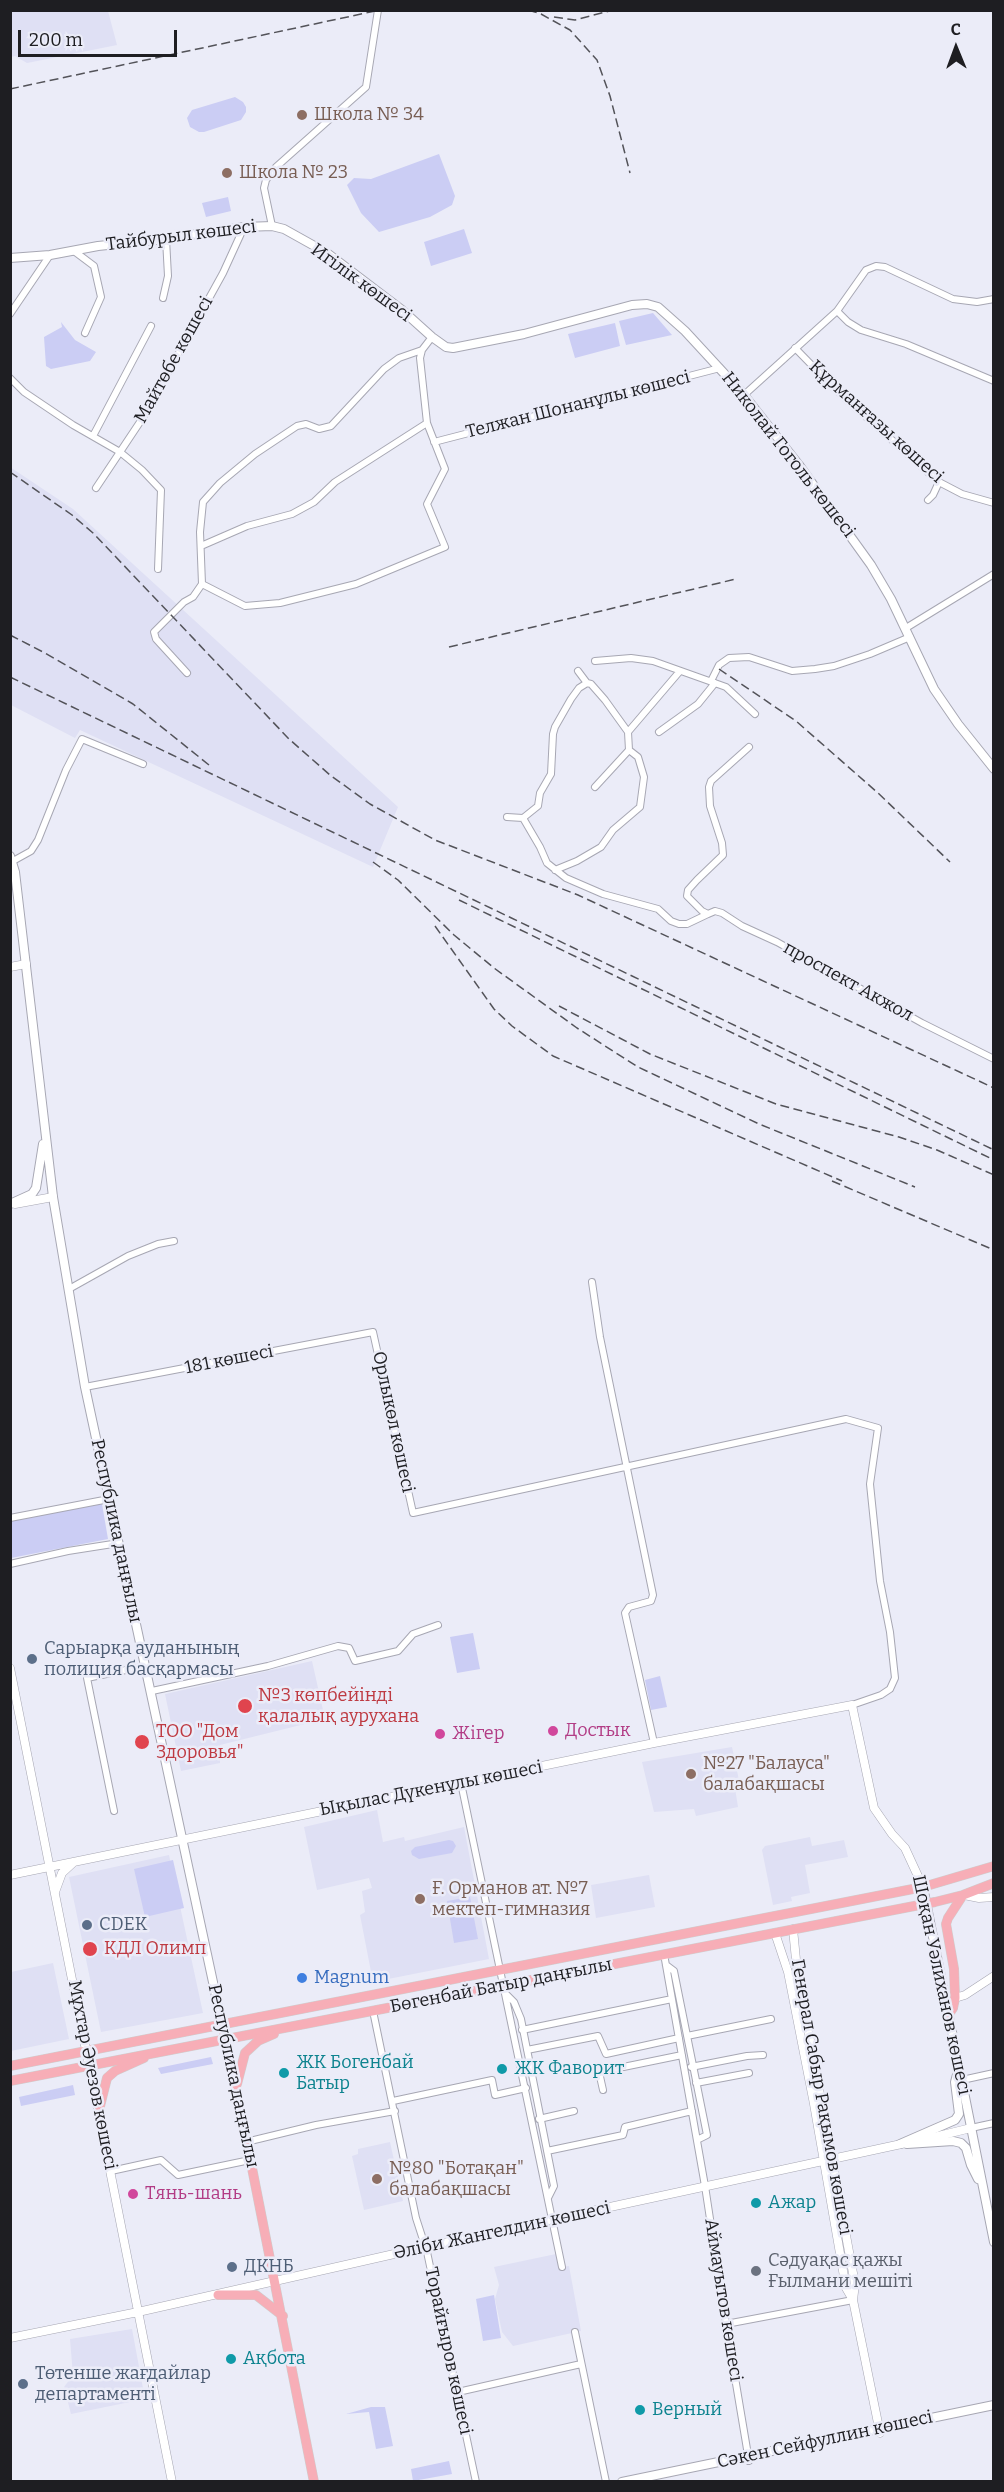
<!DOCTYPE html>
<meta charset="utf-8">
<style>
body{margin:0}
#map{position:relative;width:1004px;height:2492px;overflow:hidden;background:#ebecf8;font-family:Bitter,serif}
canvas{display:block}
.frame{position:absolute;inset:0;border:12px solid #1e1e22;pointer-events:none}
.north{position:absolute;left:926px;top:18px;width:60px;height:60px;-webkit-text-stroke:4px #ebecf8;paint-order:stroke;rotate:359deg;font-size:16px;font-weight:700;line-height:24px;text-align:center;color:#1e1e22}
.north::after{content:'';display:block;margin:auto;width:21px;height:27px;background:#1e1e22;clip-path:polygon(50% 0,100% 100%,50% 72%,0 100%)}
.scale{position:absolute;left:18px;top:30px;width:159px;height:27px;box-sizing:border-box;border:3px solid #1e1e22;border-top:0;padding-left:8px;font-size:18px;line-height:21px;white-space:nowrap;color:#1e1e22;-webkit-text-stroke:4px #ebecf8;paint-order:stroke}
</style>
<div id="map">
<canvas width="1004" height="2492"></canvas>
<div class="frame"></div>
<div class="north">С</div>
<div class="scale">200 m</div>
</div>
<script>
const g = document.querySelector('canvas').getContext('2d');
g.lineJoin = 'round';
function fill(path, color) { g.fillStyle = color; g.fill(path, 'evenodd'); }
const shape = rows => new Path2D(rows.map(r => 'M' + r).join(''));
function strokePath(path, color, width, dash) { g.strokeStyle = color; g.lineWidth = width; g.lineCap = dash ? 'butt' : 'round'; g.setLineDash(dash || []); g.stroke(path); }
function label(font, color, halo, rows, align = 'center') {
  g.font = font + ' Bitter,serif'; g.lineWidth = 5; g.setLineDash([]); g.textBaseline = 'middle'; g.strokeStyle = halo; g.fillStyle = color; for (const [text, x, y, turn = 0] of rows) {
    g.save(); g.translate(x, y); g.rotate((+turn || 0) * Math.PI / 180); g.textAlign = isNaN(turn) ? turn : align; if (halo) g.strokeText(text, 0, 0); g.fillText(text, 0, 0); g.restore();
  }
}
fill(shape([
 [10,11,108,11,117,45,27,63,15,56,11,57],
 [10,467,73,509,398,807,373,867,80,730,75,738,11,705],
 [312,1661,325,1719,220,1745,220,1763,181,1771,165,1694],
 [732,1747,740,1785,735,1788,738,1807,696,1816,694,1809,654,1812,642,1762],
 [377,1810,383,1842,404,1837,405,1841,464,1827,489,1959,373,1982,360,1915,365,1912,362,1891,372,1888,369,1878,317,1890,304,1827],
 [810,1837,812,1846,844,1840,848,1857,805,1865,810,1893,791,1897,792,1901,773,1905,762,1850,765,1846],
 [169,1855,203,2013,101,2032,69,1877],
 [649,1875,655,1907,596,1918,591,1885],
 [53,1963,69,2039,11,2051,11,1972],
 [390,2142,403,2201,364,2210,352,2156,358,2154,358,2149],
 [556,2254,562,2267,569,2266,581,2331,513,2346,502,2332,495,2299,499,2285,494,2267],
 [132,2329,145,2399,71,2414,64,2387,73,2375,70,2339]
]), '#dfe0f4');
fill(shape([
 [235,97,243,102,246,107,246,112,241,120,204,132,199,132,190,127,187,118,192,110],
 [439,154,455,196,452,205,430,217,379,232,361,213,347,185,354,178,371,179],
 [228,197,231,211,206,217,202,203],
 [464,229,472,253,431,266,424,242],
 [653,313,672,335,626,345,619,321],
 [61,322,75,340,96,352,90,361,51,369,46,366,44,337,62,327],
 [615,323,620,346,575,358,568,334],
 [102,1504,108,1539,11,1558,11,1521],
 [473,1633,480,1669,457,1673,450,1637],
 [660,1676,667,1707,651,1710,645,1680],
 [449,1840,453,1841,456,1846,452,1853,419,1859,412,1855,411,1851,415,1847],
 [173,1860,184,1908,145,1917,134,1869],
 [470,1897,478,1939,454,1943,447,1901],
 [211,2057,213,2064,161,2074,158,2068],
 [73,2085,75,2095,21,2106,19,2097],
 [494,2295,501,2338,483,2341,476,2299],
 [371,2407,385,2407,393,2446,376,2449,369,2412,346,2414],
 [449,2461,452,2474,413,2481,411,2469]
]), '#cbcdf4');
const minor = shape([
 [272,226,264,188,266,180,276,167,366,87,378,10],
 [74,251,94,266,101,297,85,333],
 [163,298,168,276,166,239],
 [837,311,848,322,861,330,906,344,994,381],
 [10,314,50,255],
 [795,348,836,390,939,482,962,494,994,503],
 [422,350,420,358,427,423,445,469,427,504,445,547,356,584,280,603,245,606,202,584,200,532,203,502,220,483,255,454,297,426,306,424,319,429,331,426,384,369,399,358,422,350,432,337],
 [10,378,24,392,73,425,120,452,142,470,161,490,158,569],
 [744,395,837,311,866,270,876,266,885,267,953,299,977,302,994,299],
 [93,436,151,326],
 [434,442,720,368],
 [96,488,144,416,223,273,244,227],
 [928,500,933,495,939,482],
 [201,546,247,526,292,514,314,502,335,482,427,423],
 [906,628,994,574],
 [595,661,631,658,653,661,726,687,755,714],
 [187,673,156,639,154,632,184,602,193,597,202,584],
 [711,681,719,665,729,658,749,657,792,671,815,669,834,666,870,654,910,637],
 [587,683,591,684,605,700,628,732,629,750,595,787],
 [628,732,680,671],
 [659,732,698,704,715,683],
 [749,747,711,781,709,787,710,806,722,843,723,855,697,880,688,890,687,896,702,911,708,914,715,911,722,913,742,926,777,942,922,1023,994,1059],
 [507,817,523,818,538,806,540,793,551,774,553,734,555,727,571,699,579,688,587,683,578,671],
 [523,818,540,847,547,863,566,878,603,894,658,909,671,921,679,924,687,924,708,914],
 [13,861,31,851,38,840,66,770,82,739,143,764],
 [555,870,577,861,601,847,613,830,640,807,644,777,638,757,629,750],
 [592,1282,600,1337,653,1595,651,1601,629,1607,625,1613,654,1743],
 [69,1289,128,1256,158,1244,174,1241],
 [85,1387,373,1332,413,1513,846,1419,878,1428,870,1484,880,1581,890,1632,895,1678,890,1689,881,1695,852,1705],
 [10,1518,109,1499],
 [10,1564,68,1551,119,1543],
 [152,1691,268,1666,338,1646,349,1648,355,1661,398,1651,413,1634,438,1625],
 [461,1783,562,2267],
 [114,1811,87,1678,145,1666],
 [664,1954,705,2186,726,2324,749,2461],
 [666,1965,674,1971,707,2135,697,2140],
 [507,1995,514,2002,521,2019,554,2186,548,2198],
 [373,2011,416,2218,427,2252,476,2482],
 [522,2030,672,1999],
 [687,2036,771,2019],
 [527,2050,598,2036,606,2054,679,2038],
 [691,2067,747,2056,763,2055],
 [962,2080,994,2073],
 [696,2083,749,2073],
 [603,2090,599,2072,682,2055],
 [393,2101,492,2080,495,2095,526,2088],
 [539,2119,574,2111],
 [971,2128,994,2123],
 [246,2142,316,2125,395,2111],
 [547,2151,623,2135,625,2127,692,2111],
 [111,2171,161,2160,178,2175,250,2160],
 [726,2324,853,2300],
 [575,2332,606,2482],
 [458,2392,581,2364]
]);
const tertiary = shape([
 [10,967,26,964],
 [15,1204,53,1197],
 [10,1668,172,2482],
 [10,1875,654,1743,852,1705,874,1808,892,1834,905,1848,923,1887],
 [55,1892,62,1873,74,1862],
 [964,1895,979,1898,994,1897],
 [793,1929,797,1970,855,2284,853,2300],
 [775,1933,788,1972,814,2104,846,2288,853,2300,880,2433],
 [955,1998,965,1995,994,1976],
 [918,2141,971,2128],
 [10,2338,138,2312,425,2247,906,2143]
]);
const secondary = shape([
 [10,258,50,255,98,246,156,240,244,227,272,226,284,229,327,253,402,310,432,337,446,347,453,348,524,334,632,305,647,304,658,307,685,331,744,395,799,465,871,565,891,599,934,689,958,724,994,769],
 [10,856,15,872,53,1197,85,1387,222,2024],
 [10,1204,32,1194,36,1188,43,1144],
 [923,1887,994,2242],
 [900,2144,955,2120,959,2114,955,2082,958,2071],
 [907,2144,953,2141,961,2143,966,2148,971,2165,978,2179],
 [622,2482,994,2405]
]);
const primary = shape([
 [949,2014,953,2008,955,1998,954,1969,946,1924,948,1918,963,1895],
 [222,2024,236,2087,314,2482],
 [10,2066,923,1887,994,1866],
 [10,2081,935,1902,963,1895,994,1883],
 [237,2084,245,2053,258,2041,274,2034],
 [99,2110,107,2078,115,2071,144,2058],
 [218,2295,256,2295,283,2316]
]);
strokePath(minor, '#a7a7b3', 8);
strokePath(tertiary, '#a7a7b3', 9);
strokePath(secondary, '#a7a7b3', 10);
strokePath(primary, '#cecece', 10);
strokePath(minor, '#fff', 6);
strokePath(tertiary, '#fff', 8);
strokePath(secondary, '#fff', 8);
strokePath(primary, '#f7aeb7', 9);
strokePath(shape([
 [528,10,541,14,570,30,597,60,610,96,630,173],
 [554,17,575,20,613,10],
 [10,89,380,10],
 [10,472,72,515,93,533,289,739,330,775,370,804,435,840,578,895,994,1088],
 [10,635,45,653,133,704,209,765],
 [449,647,736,579],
 [719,669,796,721,878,793,950,862],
 [10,677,994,1150],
 [373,862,398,880,454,935,494,968,577,1028,638,1067,759,1124,915,1187],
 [459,900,994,1160],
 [435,926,494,1009,512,1026,553,1056,842,1181],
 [559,1006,650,1054,776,1104,899,1137,937,1150,994,1175],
 [832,1181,994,1250]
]), '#535359', 1.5, [9, 4.5]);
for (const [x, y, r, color] of [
 [302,115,6,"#8d6e63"],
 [227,173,6,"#8d6e63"],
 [32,1659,6,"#5c6f8a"],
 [245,1706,8,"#e0444e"],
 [553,1731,6,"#d1479c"],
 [440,1734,6,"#d1479c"],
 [142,1742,8,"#e0444e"],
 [691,1774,6,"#8d6e63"],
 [420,1899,6,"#8d6e63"],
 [87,1925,6,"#5c6f8a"],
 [90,1949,8,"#e0444e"],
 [302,1978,6,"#3f7fe0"],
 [502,2069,6,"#0f9aa8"],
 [284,2073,6,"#0f9aa8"],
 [377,2179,6,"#8d6e63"],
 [133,2194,6,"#d1479c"],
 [756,2203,6,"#0f9aa8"],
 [232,2267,6,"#5c6f8a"],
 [756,2271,6,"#6b7280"],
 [231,2359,6,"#0f9aa8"],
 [23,2384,6,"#5c6f8a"],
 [640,2410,6,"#0f9aa8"]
]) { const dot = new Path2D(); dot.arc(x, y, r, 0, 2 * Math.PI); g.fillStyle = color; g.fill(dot); strokePath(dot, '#ebecf8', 2); }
label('18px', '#785e54', '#ebecf8', [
 ["Школа № 34",314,115],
 ["Школа № 23",239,173],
 ["№27 \"Балауса\"",703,1764],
 ["балабақшасы",703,1785],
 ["Ғ. Орманов ат. №7",432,1889],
 ["мектеп-гимназия",432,1910],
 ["№80 \"Ботақан\"",389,2169],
 ["балабақшасы",389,2190]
], 'left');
label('18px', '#1e1e22', '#ebecf8', [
 ["Тайбурыл көшесі",181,236,-7],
 ["Игілік көшесі",361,283,36],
 ["Майтөбе көшесі",174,360,-61],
 ["Телжан Шонанұлы көшесі",578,405,-14],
 ["Құрманғазы көшесі",876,422,42],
 ["Николай Гоголь көшесі",788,455,52],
 ["проспект Акжол",848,982,29],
 ["181 көшесі",229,1360,-11],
 ["Орлыкөл көшесі",393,1422,78],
 ["Республика даңғылы",116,1531,78],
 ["Ықылас Дүкенұлы көшесі",431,1789,-11],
 ["Шоқан Уәлиханов көшесі",941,1985,78],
 ["Бөгенбай Батыр даңғылы",501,1986,-11],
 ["Мұхтар Әуезов көшесі",92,2075,79],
 ["Республика даңғылы",233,2076,78],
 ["Генерал Сабыр Рақымов көшесі",821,2097,80],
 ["Әліби Жангелдин көшесі",502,2231,-12],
 ["Аймауытов көшесі",723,2300,81],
 ["Торайғыров көшесі",448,2351,78],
 ["Сәкен Сейфуллин көшесі",825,2440,-12]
]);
label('18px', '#4e5e75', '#ebecf8', [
 ["Сарыарқа ауданының",44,1649],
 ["полиция басқармасы",44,1670],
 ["CDEK",99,1925],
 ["ДКНБ",244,2267],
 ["Төтенше жағдайлар",35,2374],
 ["департаменті",35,2395]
], 'left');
label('18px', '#be3a42', '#ebecf8', [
 ["№3 көпбейінді",258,1696],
 ["қалалық аурухана",258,1717],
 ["ТОО \"Дом",156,1732],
 ["Здоровья\"",156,1753],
 ["КДЛ Олимп",104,1949]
], 'left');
label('18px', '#b23c85', '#ebecf8', [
 ["Достык",565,1731],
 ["Жiгер",452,1734],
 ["Тянь-шань",145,2194]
], 'left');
label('18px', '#366cbe', '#ebecf8', [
 ["Magnum",314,1978]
], 'left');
label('18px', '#0d838f', '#ebecf8', [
 ["ЖК Богенбай",296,2063],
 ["Батыр",296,2084],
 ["ЖК Фаворит",514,2069],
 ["Ажар",768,2203],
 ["Ақбота",243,2359],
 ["Верный",652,2410]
], 'left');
label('18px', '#5b616d', '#ebecf8', [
 ["Сәдуақас қажы",768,2261],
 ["Ғылмани мешіті",768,2282]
], 'left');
</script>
